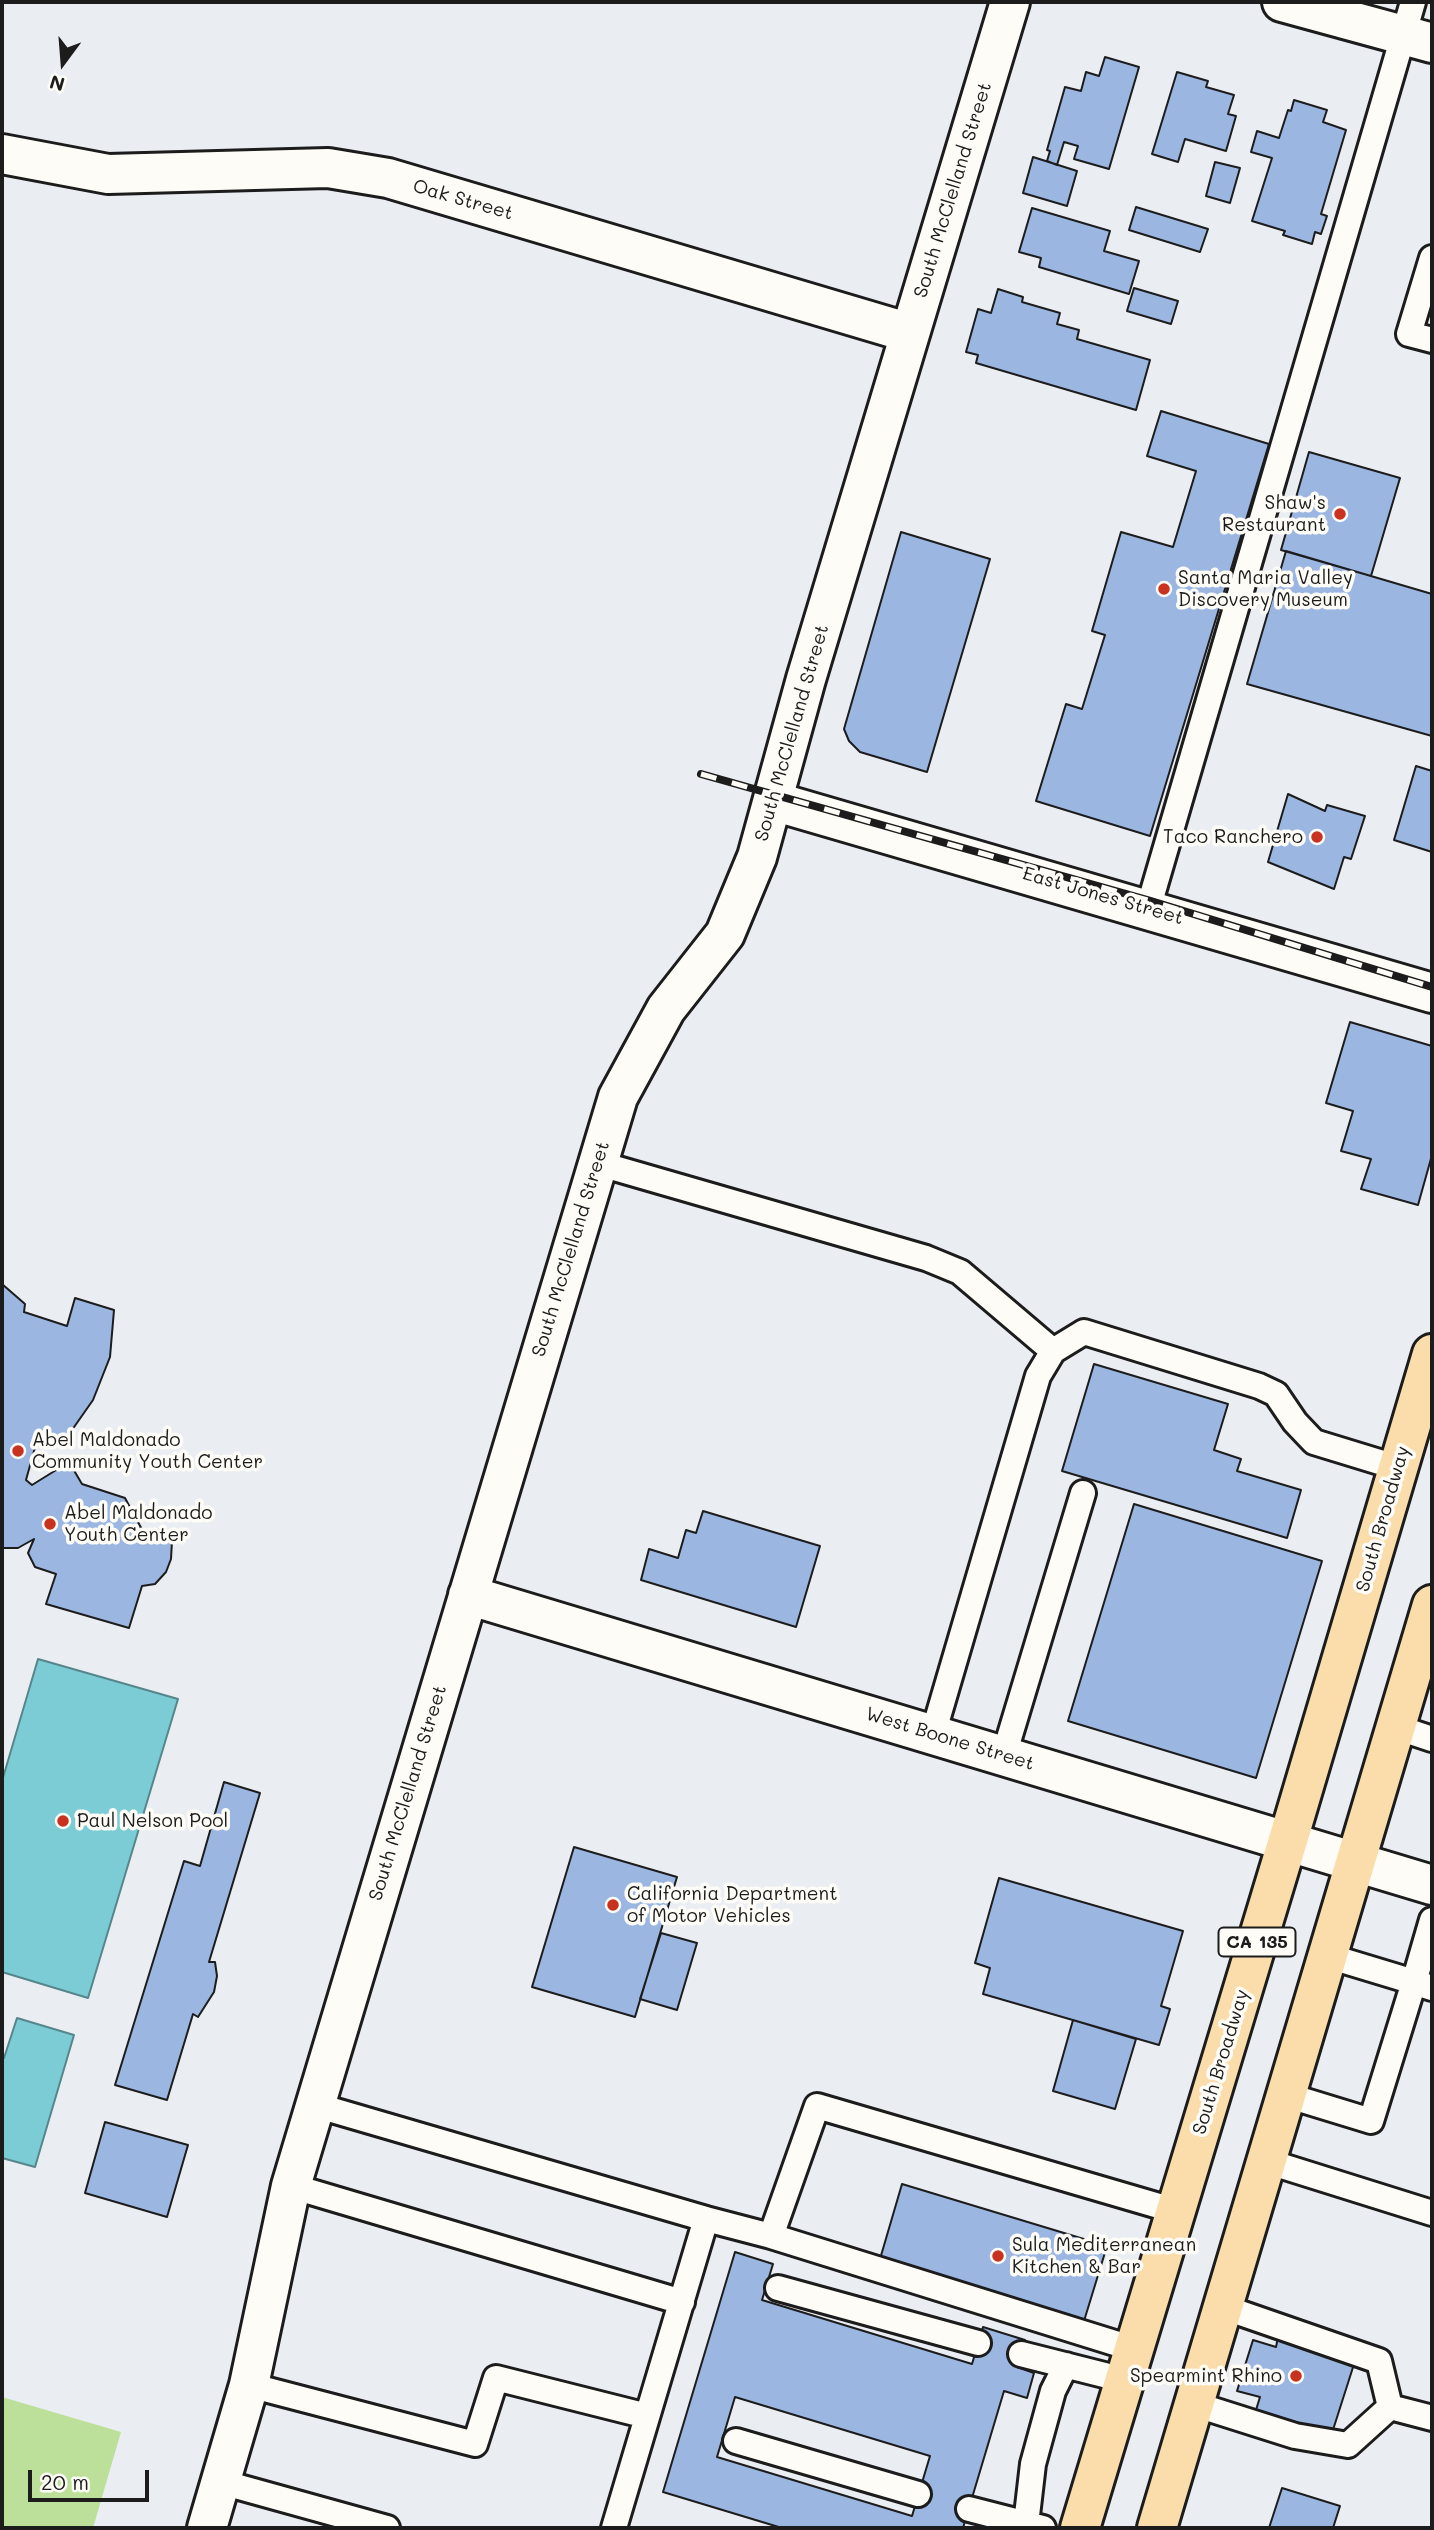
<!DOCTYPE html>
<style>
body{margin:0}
#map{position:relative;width:1434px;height:2530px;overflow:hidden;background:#eaeef3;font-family:Mali,sans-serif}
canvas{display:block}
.frame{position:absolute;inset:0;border:4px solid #1c1c1c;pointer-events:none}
.north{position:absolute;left:28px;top:28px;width:70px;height:70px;-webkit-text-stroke:5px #fdfcf7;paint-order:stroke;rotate:196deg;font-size:19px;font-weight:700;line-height:28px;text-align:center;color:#1c1c1c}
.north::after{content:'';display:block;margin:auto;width:24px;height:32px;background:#1c1c1c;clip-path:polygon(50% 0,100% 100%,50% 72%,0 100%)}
.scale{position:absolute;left:28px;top:2470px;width:121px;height:32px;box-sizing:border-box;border:4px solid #1c1c1c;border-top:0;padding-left:9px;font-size:21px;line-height:24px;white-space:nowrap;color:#1c1c1c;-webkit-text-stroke:5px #fdfcf7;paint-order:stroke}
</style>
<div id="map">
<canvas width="1434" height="2530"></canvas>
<div class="frame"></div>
<div class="north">N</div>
<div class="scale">20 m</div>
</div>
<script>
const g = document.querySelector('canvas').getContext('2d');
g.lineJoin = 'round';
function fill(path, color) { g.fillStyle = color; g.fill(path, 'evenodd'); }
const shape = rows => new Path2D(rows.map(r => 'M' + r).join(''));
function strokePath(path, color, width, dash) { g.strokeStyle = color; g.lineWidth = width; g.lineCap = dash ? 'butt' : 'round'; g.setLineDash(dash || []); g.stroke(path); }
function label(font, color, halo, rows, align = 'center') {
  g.font = font + ' Mali,sans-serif'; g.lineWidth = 7; g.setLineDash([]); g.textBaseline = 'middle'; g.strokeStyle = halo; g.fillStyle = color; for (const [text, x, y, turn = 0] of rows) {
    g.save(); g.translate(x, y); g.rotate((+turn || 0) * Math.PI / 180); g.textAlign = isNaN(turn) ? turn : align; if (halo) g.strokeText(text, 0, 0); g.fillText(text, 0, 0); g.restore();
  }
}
fill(shape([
 [2,2397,121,2432,93,2528,2,2528]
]), '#bcdf99');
const water = shape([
 [38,1659,178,1699,88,1998,2,1972,2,1781,38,1659],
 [17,2018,74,2035,35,2167,2,2158,2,2056,4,2058,17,2018]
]);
fill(water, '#7cccd5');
strokePath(water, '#56868b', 2);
const building = shape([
 [1105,57,1139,67,1109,169,1074,159,1078,146,1064,142,1057,165,1047,161,1050,151,1047,150,1065,87,1081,91,1086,72,1099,76,1105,57],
 [1177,72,1208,81,1206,87,1234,95,1228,114,1236,116,1226,151,1185,139,1178,162,1152,154,1177,72],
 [1294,100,1327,110,1323,122,1346,130,1321,214,1327,216,1321,234,1315,232,1312,244,1283,235,1285,231,1252,221,1272,158,1251,152,1257,131,1279,138,1288,110,1291,111,1294,100],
 [1033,157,1077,171,1067,206,1023,193,1033,157],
 [1215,162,1240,168,1230,203,1206,196,1215,162],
 [1136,207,1208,229,1200,252,1129,230,1136,207],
 [1032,208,1110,231,1104,251,1139,261,1129,294,1039,267,1041,258,1019,252,1032,208],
 [1134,288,1178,301,1171,324,1127,311,1134,288],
 [998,289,1023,297,1022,302,1060,313,1057,324,1079,330,1077,339,1150,360,1136,410,976,363,978,355,966,352,978,309,991,313,998,289],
 [1161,411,1269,444,1150,836,1036,801,1066,704,1082,709,1105,635,1092,631,1121,532,1173,547,1196,471,1147,456,1161,411],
 [1309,452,1400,478,1371,576,1281,550,1309,452],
 [901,532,990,559,927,772,860,752,849,741,844,729,901,532],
 [1286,551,1432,594,1432,736,1247,684,1286,551],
 [1416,766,1432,771,1432,852,1394,840,1416,766],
 [1288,794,1325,811,1327,805,1365,816,1351,859,1344,857,1334,889,1268,862,1288,794],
 [1350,1022,1432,1046,1432,1155,1418,1205,1361,1189,1371,1159,1341,1151,1353,1111,1326,1103,1350,1022],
 [2,1284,25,1304,24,1312,67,1326,75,1298,114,1310,110,1357,93,1400,65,1440,39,1433,26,1480,32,1485,69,1462,82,1484,125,1498,145,1535,160,1529,172,1541,171,1559,166,1572,155,1584,142,1586,129,1628,46,1604,56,1574,35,1567,28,1553,34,1539,18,1548,2,1548,2,1284],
 [1094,1364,1228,1404,1214,1450,1241,1459,1237,1471,1301,1490,1287,1538,1062,1471,1094,1364],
 [1134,1504,1322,1561,1256,1778,1068,1721,1134,1504],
 [703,1511,820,1546,796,1627,641,1580,649,1549,678,1558,686,1530,696,1533,703,1511],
 [224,1782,260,1793,209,1962,215,1962,217,1976,214,1992,198,2017,193,2014,167,2100,115,2085,184,1861,200,1866,224,1782],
 [574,1847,677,1877,635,2017,532,1987,574,1847],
 [999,1878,1183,1931,1161,2006,1170,2009,1159,2045,983,1994,990,1968,975,1963,999,1878],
 [661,1933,697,1943,677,2010,640,1999,661,1933],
 [1073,2020,1136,2039,1115,2109,1053,2091,1073,2020],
 [105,2122,188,2145,167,2217,85,2193,105,2122],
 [902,2184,1107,2246,1084,2321,880,2259,902,2184],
 [735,2252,773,2264,762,2300,972,2364,983,2327,1025,2340,1017,2367,1034,2373,1027,2398,1004,2391,963,2528,782,2528,663,2492,735,2252],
 [735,2397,930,2456,912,2516,717,2457,735,2397],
 [1278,2337,1355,2361,1332,2433,1256,2410,1260,2397,1237,2391,1253,2340,1276,2347,1278,2337],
 [1282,2488,1340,2506,1333,2528,1269,2528,1282,2488]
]);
fill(building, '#9cb6e2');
strokePath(building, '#1c1c1c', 2);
const service = shape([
 [1432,258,1409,334,1432,340],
 [1148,909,1413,2],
 [597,1163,926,1258,960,1272,1053,1351],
 [1396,1727,1432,1739],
 [933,1734,1038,1376,1053,1351,1084,1332,1259,1386,1276,1394,1295,1422,1314,1442,1399,1468],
 [1004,1755,1083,1493],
 [1432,1920,1414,1982,1432,1988],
 [1286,2095,1371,2121,1414,1982,1328,1956],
 [315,2105,706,2219,614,2528],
 [1266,2161,1432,2213],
 [291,2186,682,2302],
 [706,2219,771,2236],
 [778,2288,978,2343],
 [1223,2307,1379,2361,1390,2407],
 [1134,2349,771,2236,817,2106,1176,2211],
 [1021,2354,1124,2380],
 [249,2385,475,2444,496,2378,647,2416],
 [1194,2404,1295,2436,1348,2445,1390,2407],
 [1390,2407,1432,2418],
 [736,2441,918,2494],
 [221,2482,387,2528],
 [969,2509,1043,2528],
 [1026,2524,1033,2464,1053,2391,1066,2365]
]);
const minor = shape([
 [1282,2,1432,43],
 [2,154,108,174,328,168,388,178,910,333],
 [773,801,1432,993],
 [468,1595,1432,1885],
 [207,2528,249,2385,291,2186,618,1097,666,1009,725,934,757,857,806,679,1010,2]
]);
const primary = shape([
 [1080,2528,1288,1840,1432,1354],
 [1157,2528,1432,1605]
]);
strokePath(service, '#1c1c1c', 30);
strokePath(minor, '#1c1c1c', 44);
strokePath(primary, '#1c1c1c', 44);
strokePath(service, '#fdfcf7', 24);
strokePath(minor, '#fdfcf7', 38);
strokePath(primary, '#faddab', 38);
const rail = shape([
 [701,774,1151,901,1432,987]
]);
strokePath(rail, '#1c1c1c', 8);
strokePath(rail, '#fdfcf7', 5, [16]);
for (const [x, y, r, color] of [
 [1340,514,7,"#c8321e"],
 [1164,589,7,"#c8321e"],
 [1317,837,7,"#c8321e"],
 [18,1451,7,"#c8321e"],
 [50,1524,7,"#c8321e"],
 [63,1821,7,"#c8321e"],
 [613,1905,7,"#c8321e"],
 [998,2256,7,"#c8321e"],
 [1296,2376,7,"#c8321e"]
]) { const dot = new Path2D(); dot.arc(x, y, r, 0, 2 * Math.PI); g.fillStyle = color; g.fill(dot); strokePath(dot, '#fdfcf7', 2.5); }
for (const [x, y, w] of [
 [1257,1942,77]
]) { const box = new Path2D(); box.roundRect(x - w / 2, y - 14.5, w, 29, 5); g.fillStyle = '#fdfcf7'; g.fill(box); strokePath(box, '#1c1c1c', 2); }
label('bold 18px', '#1c1c1c', null, [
 ["CA 135",1257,1942]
]);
label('19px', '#1c1c1c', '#fdfcf7', [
 ["South McClelland Street",953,190,-73],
 ["Oak Street",463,200,16],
 ["South McClelland Street",792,733,-74],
 ["East Jones Street",1103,896,16],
 ["South McClelland Street",571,1249,-73],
 ["South Broadway",1383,1519,-74],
 ["West Boone Street",950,1739,17],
 ["South McClelland Street",408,1793,-73],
 ["South Broadway",1221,2062,-73]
]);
label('19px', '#1c1c1c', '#fdfcf7', [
 ["Shaw's",1326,503,"right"],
 ["Restaurant",1326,525,"right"],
 ["Santa Maria Valley",1178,578],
 ["Discovery Museum",1178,600],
 ["Taco Ranchero",1303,837,"right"],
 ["Abel Maldonado",32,1440],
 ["Community Youth Center",32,1462],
 ["Abel Maldonado",64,1513],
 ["Youth Center",64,1535],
 ["Paul Nelson Pool",77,1821],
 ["California Department",627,1894],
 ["of Motor Vehicles",627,1916],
 ["Sula Mediterranean",1012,2245],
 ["Kitchen & Bar",1012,2267],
 ["Spearmint Rhino",1282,2376,"right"]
], 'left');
</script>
